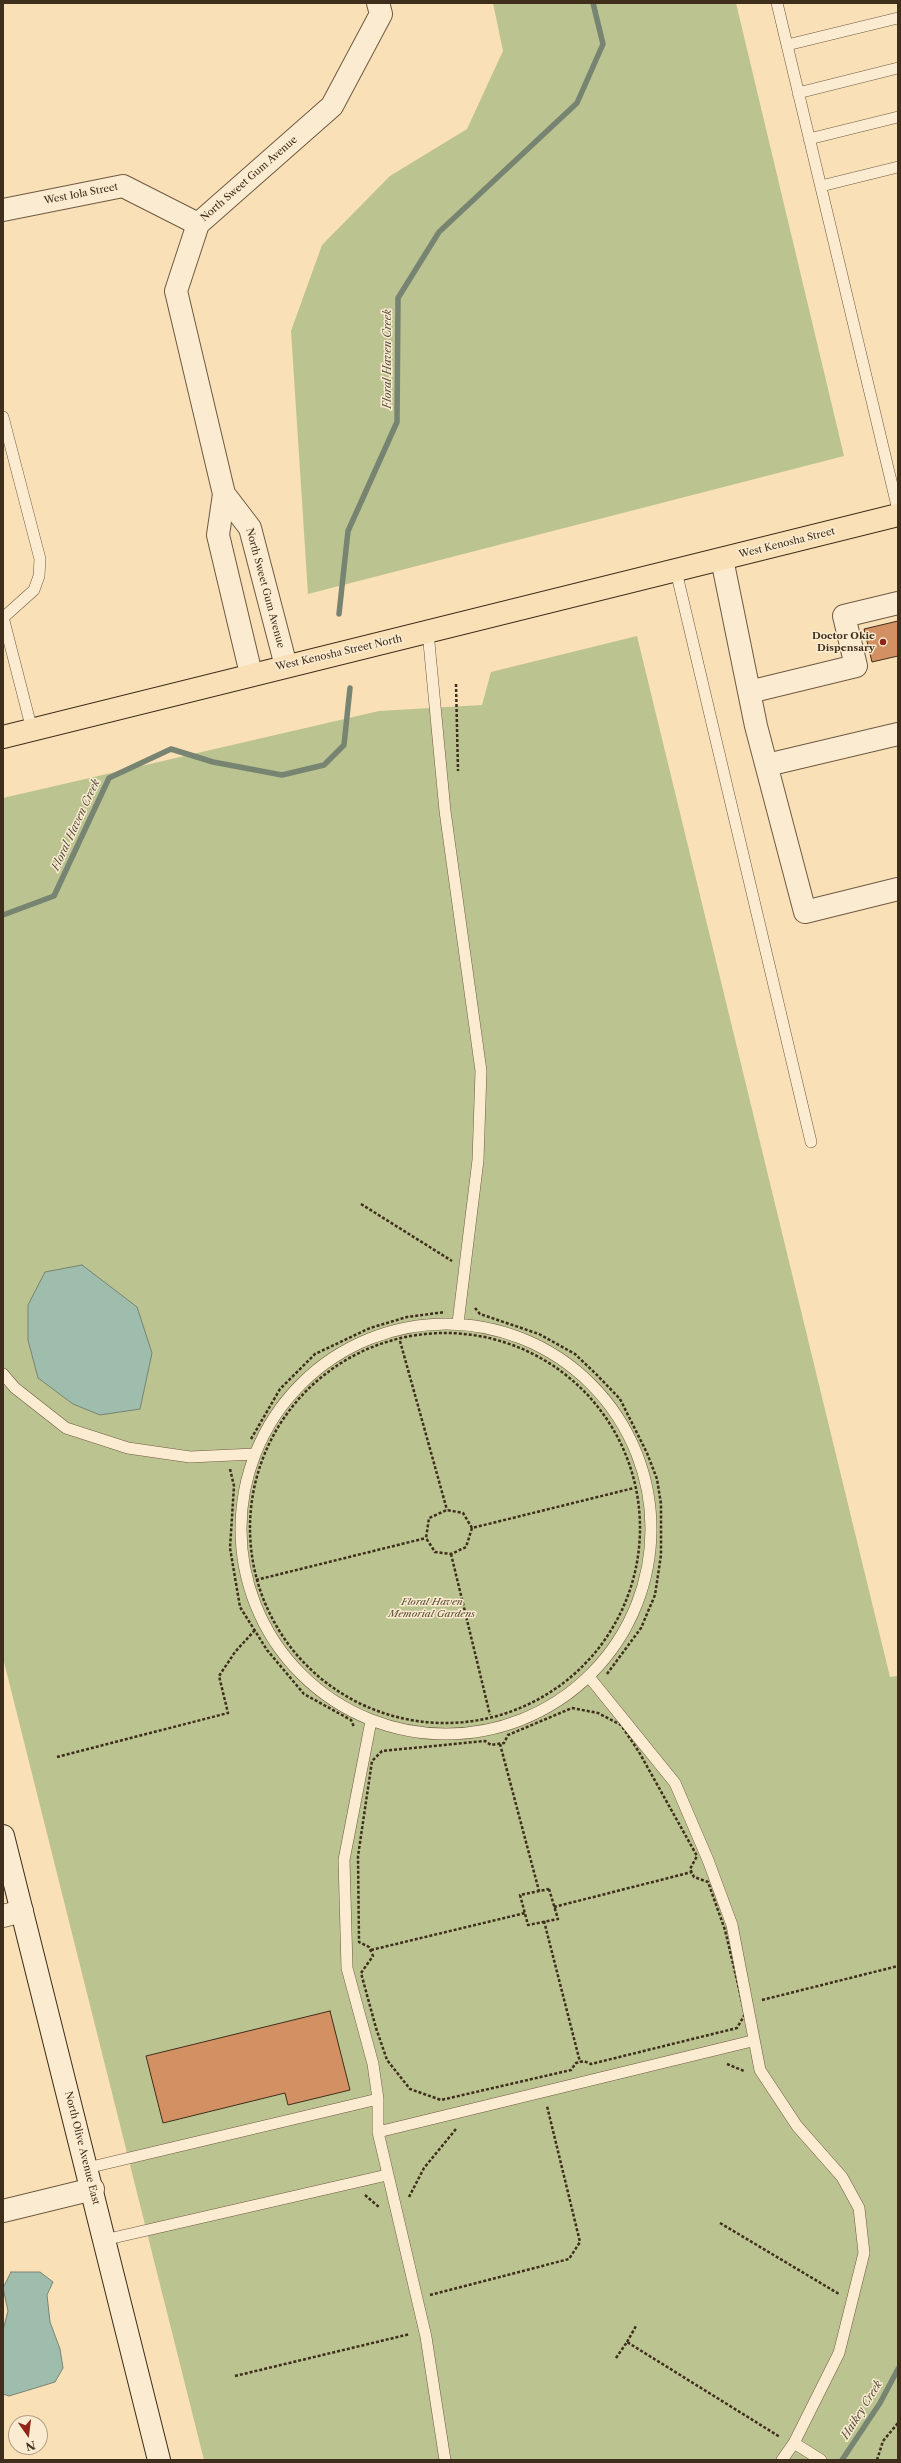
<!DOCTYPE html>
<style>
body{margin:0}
#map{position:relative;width:901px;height:2463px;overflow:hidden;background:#f9e0b6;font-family:"Libre Caslon Text",serif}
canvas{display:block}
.frame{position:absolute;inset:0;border:4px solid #3f2e1c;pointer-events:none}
.north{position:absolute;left:8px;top:2415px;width:40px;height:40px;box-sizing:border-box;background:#fbebd0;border:1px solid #b09f88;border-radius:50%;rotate:166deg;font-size:11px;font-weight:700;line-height:16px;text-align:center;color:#3f2e1c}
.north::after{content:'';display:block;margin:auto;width:14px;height:18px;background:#8f2418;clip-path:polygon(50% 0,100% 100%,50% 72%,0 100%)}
</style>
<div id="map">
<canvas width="901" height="2463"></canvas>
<div class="frame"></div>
<div class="north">N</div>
</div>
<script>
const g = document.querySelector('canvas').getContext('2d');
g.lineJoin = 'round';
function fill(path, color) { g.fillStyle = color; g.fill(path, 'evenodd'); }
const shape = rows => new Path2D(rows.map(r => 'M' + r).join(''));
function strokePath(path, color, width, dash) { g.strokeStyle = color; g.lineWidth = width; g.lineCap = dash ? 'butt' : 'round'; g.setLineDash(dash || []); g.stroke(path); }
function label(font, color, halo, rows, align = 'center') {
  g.font = font + ' "Libre Caslon Text",serif'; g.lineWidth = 3; g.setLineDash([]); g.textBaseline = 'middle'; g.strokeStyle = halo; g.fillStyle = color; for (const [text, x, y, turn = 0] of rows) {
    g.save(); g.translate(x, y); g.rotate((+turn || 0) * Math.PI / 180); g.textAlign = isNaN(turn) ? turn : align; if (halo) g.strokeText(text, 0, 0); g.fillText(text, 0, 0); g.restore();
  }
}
fill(shape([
 [493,3,736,3,844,456,308,594,291,331,322,245,390,176,467,129,503,51],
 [637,636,890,1677,898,1676,898,2460,204,2460,3,1658,3,798,379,711,482,705,491,672]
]), '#bbc390');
const water = shape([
 [82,1265,137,1307,152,1353,140,1409,100,1415,73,1404,38,1378,28,1340,28,1305,45,1272,82,1265],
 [11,2272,40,2272,53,2282,47,2295,50,2322,60,2349,63,2368,55,2382,9,2396,3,2394,3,2330,8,2311,3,2288,11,2272]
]);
fill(water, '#9ebdac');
strokePath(water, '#788472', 1);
strokePath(shape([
 [339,614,348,531,397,422,398,298,439,232,577,103,603,44,593,3],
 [3,915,54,896,109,778,171,749,213,762,282,775,324,765,344,745,350,688],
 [842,2460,880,2403,898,2369]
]), '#788472', 5.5);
const building = shape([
 [898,621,898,656,872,662,864,629,898,621],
 [330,2011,350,2090,288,2105,285,2093,163,2123,146,2056,330,2011]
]);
fill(building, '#d39062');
strokePath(building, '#3f2e1c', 1);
const lane = shape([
 [777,3,898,510],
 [787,45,898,18],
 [798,93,898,68],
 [809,139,898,117],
 [821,186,898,167],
 [3,417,40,559,39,576,34,590,4,617],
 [676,571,811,1142],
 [3,617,32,730],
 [428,632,445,811,481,1071,478,1160,458,1323],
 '241 1529a205 205 0 1 1 410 0a205 205 0 1 1-410 0Z',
 [3,1374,15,1388,66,1428,128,1448,190,1457,254,1454],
 [590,1678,675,1783,708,1860,732,1925,760,2070,797,2126,842,2177,859,2208,864,2253,839,2353,794,2443,782,2460],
 [371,1721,344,1860,347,1968,373,2064,378,2099,378,2132,426,2337,445,2460],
 [378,2132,752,2041],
 [87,2168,378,2099],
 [104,2240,387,2175],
 [794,2443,821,2460]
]);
const street = shape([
 [3,210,123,186,198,224],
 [224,494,250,528,286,666],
 [722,559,756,726,805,912,898,889],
 [251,674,218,535,224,494,176,291,198,224,332,106,381,14,378,3],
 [749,692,856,666,844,616,898,603],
 [767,765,898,734],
 [3,1916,22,1911],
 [3,2211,93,2189]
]);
const secondary = shape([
 [3,1836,159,2460]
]);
const primary = shape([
 [3,737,898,515]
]);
strokePath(lane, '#6e5a42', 12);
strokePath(street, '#6e5a42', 24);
strokePath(secondary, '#3f2e1c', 24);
strokePath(primary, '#3f2e1c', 24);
strokePath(shape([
 [456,684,458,771],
 [361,1204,452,1261],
 [475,1308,480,1314,539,1334,575,1354,597,1375,620,1399,647,1453,657,1479,661,1504,661,1555,655,1595,641,1628,607,1674],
 '250 1528a195 195 0 1 1 390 0a195 195 0 1 1-390 0Z',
 [400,1341,447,1510],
 [251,1439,280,1389,315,1354,370,1328,407,1317,445,1312],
 [230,1469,234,1486,230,1548,240,1607,267,1650,304,1694,351,1720,354,1727],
 [472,1528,466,1547,451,1554,435,1552,426,1538,429,1518,447,1510,463,1513,472,1528,634,1488],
 [451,1554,490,1715],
 [256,1580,426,1538],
 [572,1708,598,1713,621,1725,639,1752,697,1856,690,1869,694,1877,708,1882,725,1930,745,2014,737,2028,591,2064,584,2061,576,2063,571,2070,441,2100,410,2089,387,2060,376,2028,361,1973,373,1956,369,1947,359,1942,358,1856,372,1761,382,1751,485,1741,491,1745,504,1743,508,1735,572,1708],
 [500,1744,539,1891],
 [57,1757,228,1713,219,1676,235,1652,255,1630],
 [549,1889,558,1919,528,1925,520,1895,549,1889],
 [554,1907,692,1872],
 [544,1921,580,2062],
 [371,1950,525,1913],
 [762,2000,898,1966],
 [727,2064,744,2071],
 [365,2195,380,2208],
 [409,2197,424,2168,456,2129],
 [720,2223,839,2294],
 [430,2295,569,2259,580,2242,547,2106],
 [627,2342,636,2326],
 [616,2358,627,2342,780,2437],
 [235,2376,410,2334],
 [877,2460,883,2441,898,2423]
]), '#3f2e1c', 2.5, [3, 2]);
strokePath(lane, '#fbebd0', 11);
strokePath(street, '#fbebd0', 22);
strokePath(secondary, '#fbebd0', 22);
strokePath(primary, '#f9e0b6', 22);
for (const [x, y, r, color] of [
 [883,642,4,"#8f2418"]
]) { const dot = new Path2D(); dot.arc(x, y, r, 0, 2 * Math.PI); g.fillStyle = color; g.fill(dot); strokePath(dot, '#fbebd0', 1.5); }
label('10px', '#3f2e1c', '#fbebd0', [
 ["North Sweet Gum Avenue",249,179,-41],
 ["West Iola Street",81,194,-11],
 ["West Kenosha Street",787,543,-14],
 ["North Sweet Gum Avenue",265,588,75],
 ["West Kenosha Street North",339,653,-13],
 ["North Olive Avenue East",82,2148,76]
]);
label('bold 10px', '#3f2e1c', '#fbebd0', [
 ["Doctor Okie",875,636],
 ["Dispensary",875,648]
], 'right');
label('italic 10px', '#584c33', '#fbebd0', [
 ["Floral Haven",432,1602],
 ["Memorial Gardens",432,1614]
]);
label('italic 11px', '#575240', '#fbebd0', [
 ["Floral Haven Creek",388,359,-90],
 ["Floral Haven Creek",76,825,-65],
 ["Haikey Creek",862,2410,-58]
]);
</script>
